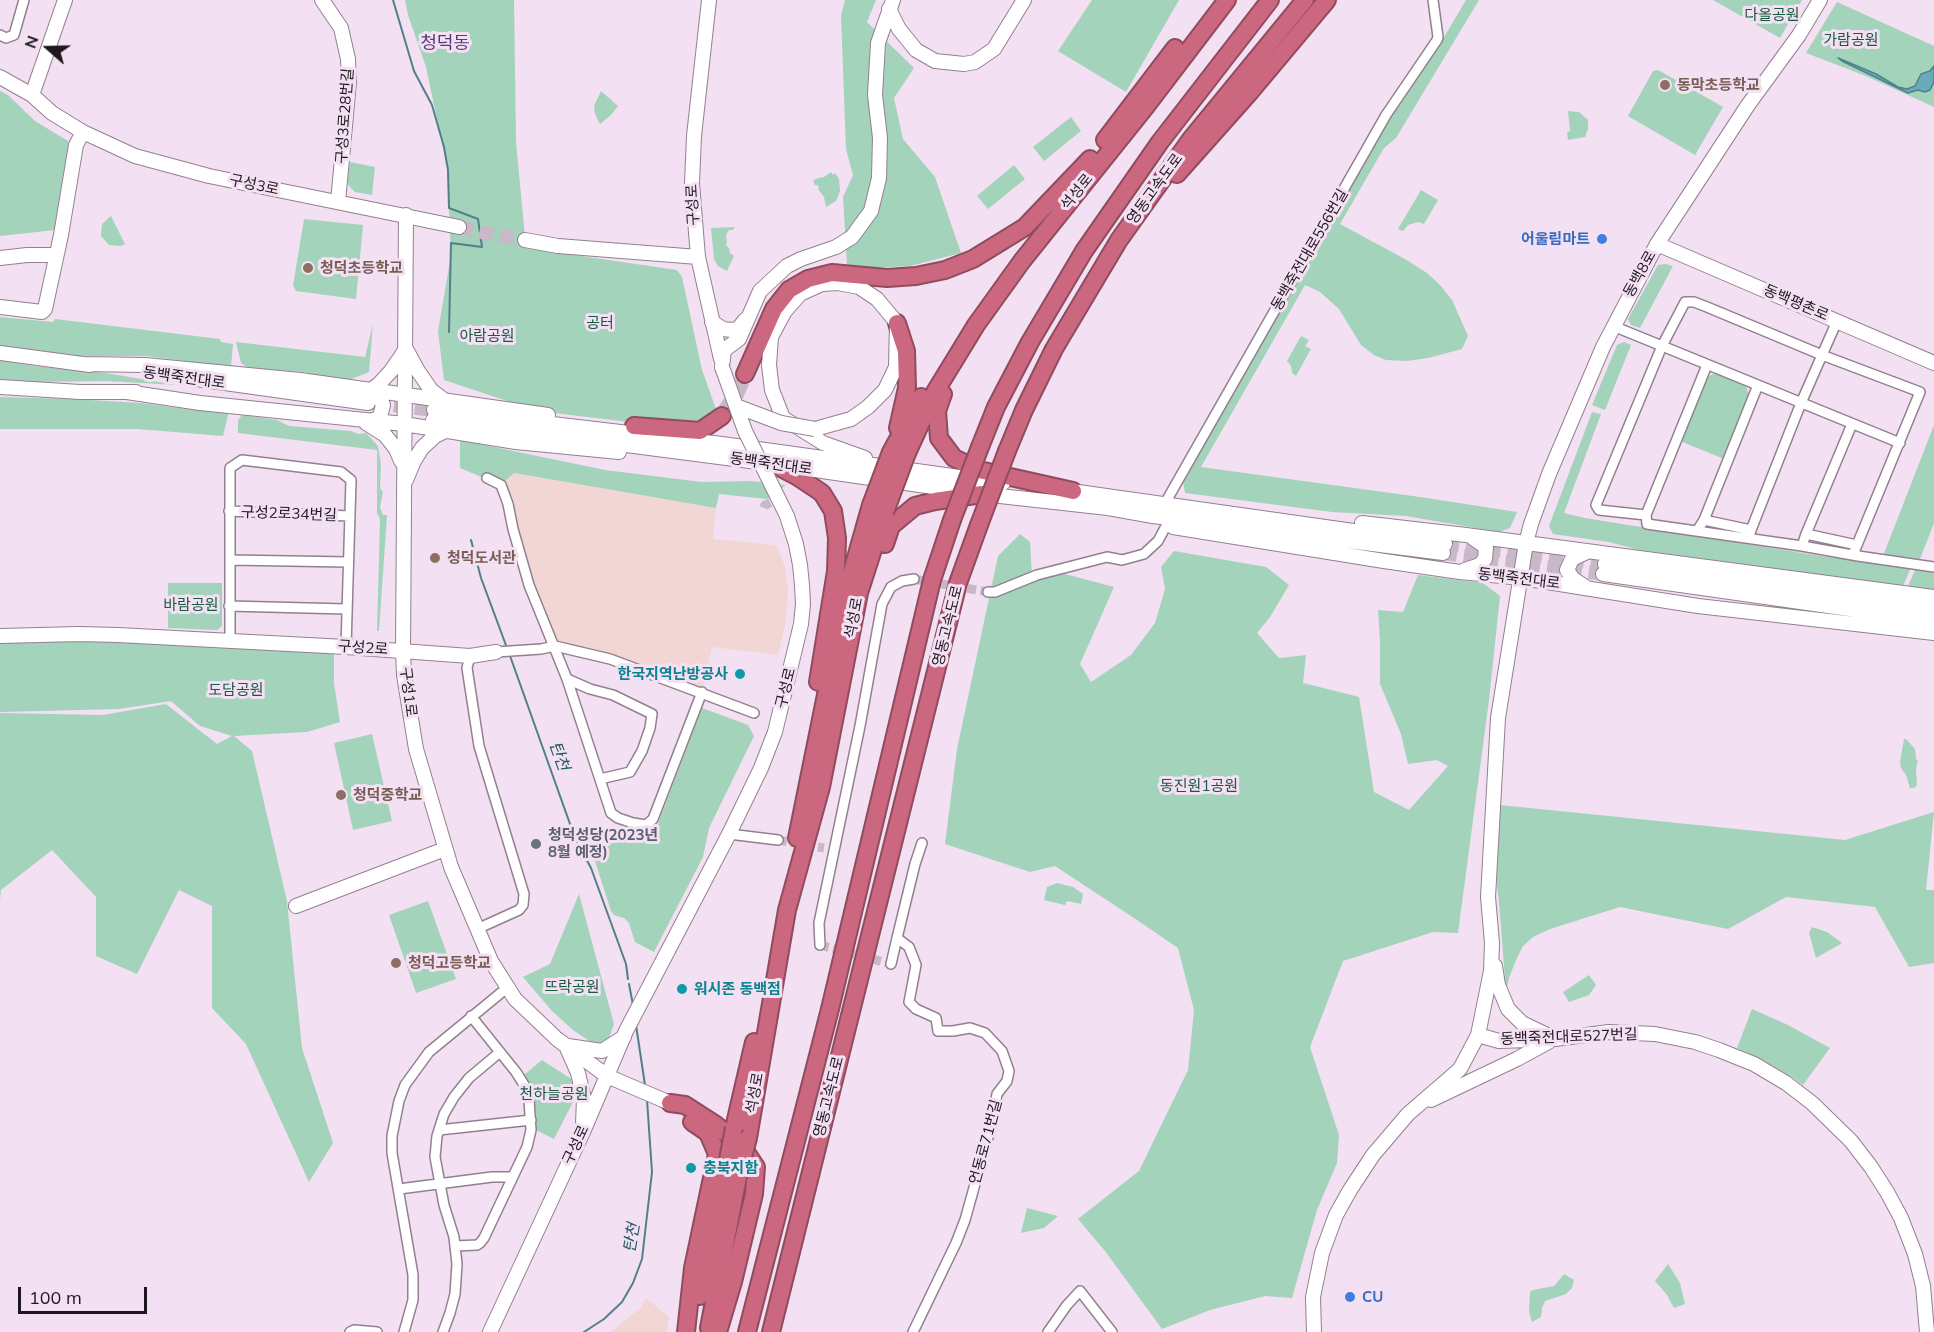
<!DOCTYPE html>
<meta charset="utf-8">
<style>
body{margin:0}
#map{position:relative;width:1934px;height:1332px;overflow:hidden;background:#f3e0f2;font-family:Mulish,sans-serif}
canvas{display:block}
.north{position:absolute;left:18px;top:18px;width:60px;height:60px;-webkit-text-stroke:4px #f3e0f2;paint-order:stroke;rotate:290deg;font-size:16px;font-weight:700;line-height:24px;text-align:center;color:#1f181f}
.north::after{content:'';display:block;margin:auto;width:21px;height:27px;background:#1f181f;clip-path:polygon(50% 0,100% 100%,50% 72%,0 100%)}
.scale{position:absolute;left:18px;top:1287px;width:129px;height:27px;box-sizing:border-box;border:3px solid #1f181f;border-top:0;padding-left:8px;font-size:18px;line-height:21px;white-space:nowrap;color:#1f181f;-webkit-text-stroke:4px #f3e0f2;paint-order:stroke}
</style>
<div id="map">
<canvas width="1934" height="1332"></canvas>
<div class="north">N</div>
<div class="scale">100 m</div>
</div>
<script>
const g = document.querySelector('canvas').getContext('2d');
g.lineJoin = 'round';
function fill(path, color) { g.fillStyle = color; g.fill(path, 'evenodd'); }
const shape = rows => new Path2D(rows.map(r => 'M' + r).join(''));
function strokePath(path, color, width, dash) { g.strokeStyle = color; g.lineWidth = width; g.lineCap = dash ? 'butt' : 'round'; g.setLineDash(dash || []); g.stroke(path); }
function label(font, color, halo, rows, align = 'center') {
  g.font = font + ' Mulish,"Noto Sans KR",sans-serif'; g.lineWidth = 6; g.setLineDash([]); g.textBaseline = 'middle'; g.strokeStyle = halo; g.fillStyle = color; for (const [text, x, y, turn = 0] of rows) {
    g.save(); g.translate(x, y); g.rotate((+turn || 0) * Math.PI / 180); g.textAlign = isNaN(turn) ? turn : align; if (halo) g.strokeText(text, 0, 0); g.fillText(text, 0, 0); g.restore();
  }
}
fill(shape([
 [513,473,716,508,713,539,776,545,785,567,788,590,786,620,778,655,712,647,702,692,555,646,529,585,501,485],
 [646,1298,669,1317,667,1332,611,1332,640,1308]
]), '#f1d6d4');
fill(shape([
 [405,0,514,0,516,142,526,248,677,270,682,277,702,370,721,423,680,428,537,411,444,380,438,331,451,255,447,166,426,67,408,15],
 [845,0,876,0,867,22,914,68,894,98,903,139,935,177,961,253,910,266,871,268,847,265,843,197,853,175,846,149,841,16],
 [1092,0,1179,0,1126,92,1058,51],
 [1466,0,1479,0,1396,138,1384,148,1340,224,1405,259,1427,273,1440,285,1452,300,1468,336,1462,349,1428,358,1407,361,1386,360,1374,355,1361,345,1339,309,1320,292,1305,285,1201,467,1420,497,1517,512,1510,528,1499,532,1406,516,1332,512,1185,493,1183,482,1384,126,1440,44],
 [1713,0,1802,0,1780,38],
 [1837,2,1934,46,1934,107,1866,76,1806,53],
 [1658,70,1723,107,1695,155,1628,116,1653,71],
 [0,91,8,95,35,121,68,141,69,166,55,230,0,236],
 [601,91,618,106,611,115,600,124,595,114,594,106],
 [1568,111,1579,112,1588,120,1588,129,1585,137,1568,140,1567,132,1570,131],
 [1071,117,1081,131,1044,161,1033,147],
 [350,162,375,167,372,195,355,192,349,186,347,179],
 [1014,165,1025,179,988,209,977,196],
 [831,172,833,175,835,173,839,179,840,191,836,201,826,207,824,197,818,189,819,186,815,185,813,181,818,178,824,177],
 [1421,190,1438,200,1424,224,1418,222,1408,225,1403,231,1398,229],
 [111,216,125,244,121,246,109,245,101,236,102,224],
 [304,219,363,225,356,299,296,291,293,286],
 [735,227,733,230,729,230,726,235,727,241,726,245,729,248,730,253,734,256,727,271,718,266,714,259,711,228],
 [1665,264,1673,266,1640,328,1631,325,1628,319,1658,265],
 [0,317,53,322,55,319,220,339,221,342,233,344,231,367,146,356,53,356,0,349],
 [373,324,369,372,349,380,322,377,305,372,248,368,241,363,236,342,365,357],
 [1301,336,1309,340,1305,346,1311,349,1296,376,1292,373,1291,366,1287,361],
 [1624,342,1631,345,1605,410,1592,405,1617,345],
 [0,360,35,366,106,373,176,385,107,381,35,382,0,381],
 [1715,373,1746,386,1749,396,1724,459,1680,441,1706,378],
 [0,397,73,399,141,403,194,410,229,411,223,436,137,429,0,429],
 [1592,412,1601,414,1564,513,1585,518,1827,557,1903,566,1910,570,1903,586,1639,550,1609,542,1553,534,1549,526],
 [242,415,277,420,289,426,351,431,358,434,366,433,378,446,381,464,380,488,383,492,380,507,383,515,387,515,379,631,377,631,380,519,377,513,377,450,238,433,238,420],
 [1934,425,1934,523,1920,559,1883,556],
 [460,440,605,470,702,482,751,481,786,485,767,499,719,494,716,508,514,473,501,485,460,468],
 [1020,534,1030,542,1032,576,1065,574,1114,587,1080,664,1091,682,1131,655,1155,623,1165,589,1161,567,1174,551,1266,567,1289,585,1270,617,1257,633,1279,658,1306,655,1303,683,1359,697,1374,792,1409,810,1448,766,1437,760,1408,764,1401,734,1380,684,1380,641,1378,610,1403,612,1418,575,1483,583,1500,596,1489,700,1458,933,1433,932,1343,961,1310,1047,1339,1135,1337,1163,1317,1210,1292,1298,1265,1296,1210,1310,1162,1329,1105,1251,1078,1219,1139,1171,1188,1070,1194,1010,1178,948,1137,920,1055,866,1030,872,945,844,957,749,998,556],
 [1915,570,1934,573,1934,590,1908,586],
 [168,583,222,583,222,626,217,630,168,628],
 [0,641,130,641,260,647,334,654,334,683,340,722,307,732,234,736,252,751,287,901,302,1048,333,1143,309,1182,246,1044,212,1008,212,906,179,890,137,974,96,956,96,897,52,850,1,890,0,900,0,713,103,715,166,704,217,744,232,736,200,726,171,701,119,709,0,712],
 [702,708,748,725,754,736,709,828,703,857,654,952,635,942,629,923,624,918,614,915,611,911,587,836,614,827,652,840],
 [372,734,392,821,353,830,334,743],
 [1904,739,1906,739,1915,749,1916,759,1918,761,1916,768,1917,785,1914,788,1910,788,1906,775,1901,768,1900,762],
 [1500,805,1845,840,1934,812,1926,890,1934,890,1934,963,1909,967,1875,907,1786,897,1728,929,1620,907,1550,929,1533,937,1523,946,1516,960,1509,978,1506,992,1499,901,1496,880],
 [1057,883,1073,887,1083,894,1081,904,1067,901,1065,905,1044,900,1047,887],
 [579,894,614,1024,608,1041,595,1045,573,1030,552,1011,523,977,550,964],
 [428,901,456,979,416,993,389,915],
 [1812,927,1827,932,1842,943,1816,958,1809,933],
 [1589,975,1596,985,1589,995,1569,1002,1563,992],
 [1752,1009,1788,1025,1830,1048,1803,1085,1792,1077,1765,1061,1737,1048],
 [542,1060,576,1082,576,1096,554,1139,536,1130,534,1098,532,1090,524,1075],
 [1027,1208,1058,1216,1044,1228,1021,1233],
 [1668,1264,1680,1283,1685,1304,1674,1308,1667,1295,1655,1281],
 [1564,1274,1574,1280,1572,1288,1566,1294,1545,1301,1542,1308,1541,1317,1532,1322,1529,1312,1530,1292,1533,1290,1554,1286]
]), '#a3d3ba');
const water = shape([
 [1838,58,1876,74,1898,87,1907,89,1915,86,1921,74,1930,71,1934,66,1934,82,1930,90,1925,92,1918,90,1908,93,1842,61,1838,58]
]);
fill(water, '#67acb9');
strokePath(water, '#51808b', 1.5);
strokePath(shape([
 [393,0,414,71,432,105,444,147,448,170,449,208,478,219,482,247,451,243,449,332],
 [471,540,481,578,507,648],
 [509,653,575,838,591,868,626,964,628,979],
 [629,984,633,1005],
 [636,1025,645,1085],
 [584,1332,604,1319,622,1302,633,1283,642,1259,652,1172,647,1100]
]), '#51808b', 2);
strokePath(shape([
 [764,508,765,505,783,497],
 [914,579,988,592],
 [778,840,824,848],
 [820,945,891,964]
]), '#c9b8c8', 9, [9, 4.5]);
strokePath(shape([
 [459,227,494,235,525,240],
 [373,403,434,410],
 [1445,544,1605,564],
 [1443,553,1603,574]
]), '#c9b8c8', 14, [14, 7]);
strokePath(shape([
 [722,416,735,396,745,374]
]), '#c9b8c8', 16, [16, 8]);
const street = shape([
 [0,35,6,38,14,35,24,0],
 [1613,326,1900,443],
 [1707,365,1646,515,1647,524,1802,546,1806,534],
 [487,478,501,485,508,504,513,529,529,585,567,679,611,813,618,818,633,823,646,825,653,819,702,692],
 [1168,498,1386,115,1437,40,1438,37,1433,0],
 [229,511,350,516],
 [1646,515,1599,510,1596,505,1662,346,1685,302,1694,302,1707,307,1822,355,1920,392,1857,545,1806,534,1852,424],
 [1704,520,1751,530],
 [1697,531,1704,520,1758,385],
 [1749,538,1751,530,1801,403,1837,321],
 [1857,545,1854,552,1858,556,1934,567],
 [1802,546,1858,556],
 [230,560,348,562],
 [988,592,995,592,1037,575,1107,557,1122,560,1144,554,1158,541,1166,526],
 [229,606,346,609],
 [230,640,230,468,242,460,341,472,351,480,346,647],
 [496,652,541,649,555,646,610,659,754,713],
 [470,656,467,668,479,746,524,894,523,905,519,910,477,929],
 [567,679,590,689,613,695,652,714,650,728,642,751,630,772,600,779],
 [729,834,778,840],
 [820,945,819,923,860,726,882,604,891,587,902,581,914,579],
 [891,964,897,938],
 [439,1130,531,1120],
 [399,1189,492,1177,513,1177],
 [455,1246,477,1245,480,1243,484,1238,527,1147,531,1130,529,1100,526,1088,516,1072,471,1016],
 [350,1332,354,1330,377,1332],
 [404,1332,413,1300,413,1275,392,1153,392,1136,399,1101,405,1085,429,1052,508,987],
 [443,1332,450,1313,455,1294,457,1264,454,1237,444,1205,435,1157,437,1136,444,1114,454,1097,469,1078,500,1052],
 [913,1332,956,1243,965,1220,992,1123,997,1094,1007,1081,1009,1071,1002,1051,985,1033,970,1028,953,1031,938,1031,936,1018,916,1009,909,1002,916,965,909,947,897,938,915,864,922,843],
 [1048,1332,1067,1305,1080,1291,1112,1332]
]);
const secondary = shape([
 [322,0,341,28,348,59,349,82,338,202],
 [709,0,694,136,692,183,698,257,721,359],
 [889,9,899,29,916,50,935,61,964,64,975,62,994,49,1024,0],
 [0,77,32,95,52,113,83,132,135,156,209,176,459,227],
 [32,95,65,0],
 [406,215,403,651,404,675,416,749,451,867,491,961,515,999,557,1039,607,1076,670,1103],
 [525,240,558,246,698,257],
 [1657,244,1934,363],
 [0,258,27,255,56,255],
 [0,307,42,312,45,309,61,235,76,145,83,132],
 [712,322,723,329,731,330,738,329,745,320],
 [0,353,90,365],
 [82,364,145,365,300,380,548,415],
 [722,367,724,350,739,339,760,291,787,266,801,259,836,247,852,237,871,211,879,178,880,138,875,95,878,43,893,0],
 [189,378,368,403],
 [0,387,80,392,136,392],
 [371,390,379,384,391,371,406,349,418,371,431,390,444,400],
 [127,392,200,403,404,424,516,442,619,452],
 [434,410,722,444,1003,483],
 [374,420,380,417,383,405,376,390],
 [433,420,773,464,982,494,1108,508,1153,516,1443,553],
 [366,423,385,435,396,449,401,461],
 [815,429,851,419,868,407,885,390,896,367,897,323,877,299,859,287,838,283,822,284,800,294,785,311,771,337,769,365,772,390,783,418,823,443,865,458],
 [406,480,414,461,422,448,435,436,445,431],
 [1064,490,1445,544],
 [1362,523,1466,535,1934,597],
 [1173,527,1384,561,1460,572,1522,578,1698,606,1934,633],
 [1605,564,1934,610],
 [1465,570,1480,565,1485,559,1486,547,1473,538],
 [1603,574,1934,621],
 [1584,586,1573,579,1567,570,1572,559,1587,552],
 [0,636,79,634,118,635,346,647,470,656,496,652],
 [296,906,445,849],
 [1495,966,1498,985,1508,1009,1522,1023,1551,1037],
 [1478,1035,1499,1041,1555,1039,1609,1032,1655,1034,1695,1042,1719,1050,1754,1064,1786,1083,1812,1103,1851,1141,1871,1167,1887,1192,1901,1218,1915,1254,1923,1286,1927,1332],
 [568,1046,602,1051,624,1037],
 [567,1048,578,1073,584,1099,583,1124],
 [1431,1100,1517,1059,1550,1041],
 [490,1332,583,1132,626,1031,729,834,761,768,775,732,801,624,803,604,802,585,800,565,796,544],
 [1314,1332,1313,1297,1322,1253,1336,1215,1350,1190,1373,1155,1408,1114,1460,1069,1478,1035,1491,971,1492,943,1488,897,1498,718,1526,543,1531,524,1549,474,1603,347,1657,244,1748,105,1799,35,1820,0]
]);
const highway = shape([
 [1105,140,1175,48],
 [1177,174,1249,93,1327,0],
 [897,323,906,351,907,388,898,428],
 [745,374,774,309,789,290,808,279,832,273,887,278,916,276,945,270,973,259,1025,227,1090,159],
 [943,394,937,411,939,438,954,458,979,470,1073,491],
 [634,426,700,431,722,416],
 [980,447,996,407,1030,342,1084,251,1160,142,1270,0],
 [1007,451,1024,410,1054,349,1119,240,1191,139,1305,0],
 [891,452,921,397],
 [907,453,935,392,976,325,1022,261,1147,105,1227,0],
 [773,464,798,477,822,493,833,511,837,538,836,571,818,682],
 [885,544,891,526,915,506,935,501,982,494],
 [797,838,848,586,871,505],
 [670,1103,685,1105,716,1125,742,1146,756,1167,754,1194,733,1282,718,1332],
 [734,1128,754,1042],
 [748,1138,787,910,821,787,859,593,885,512],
 [700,1296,727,1165],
 [709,1328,738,1177],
 [686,1332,693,1268,717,1154,708,1133,692,1122],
 [747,1332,830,1009,932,580,952,520],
 [771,1332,958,583,979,525]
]);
strokePath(street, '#928091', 12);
strokePath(secondary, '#928091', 16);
strokePath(highway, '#8f4c5e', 20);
strokePath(street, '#fff', 9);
strokePath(secondary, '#fff', 14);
strokePath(highway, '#cb6880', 16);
const secondaryBridge = shape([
 [722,367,745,431,787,516,796,544],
 [736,406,781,423,815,429]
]);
const highwayBridge = shape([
 [871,505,891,452],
 [885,512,907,453],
 [952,520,980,447],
 [979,525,1007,451],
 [727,1165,734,1128],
 [738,1177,748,1138]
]);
strokePath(secondaryBridge, '#928091', 16, []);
strokePath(highwayBridge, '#8f4c5e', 20, []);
strokePath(secondaryBridge, '#fff', 14);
strokePath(highwayBridge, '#cb6880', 16);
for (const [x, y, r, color] of [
 [1665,85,6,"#8d6e63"],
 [1602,239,6,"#3f7fe0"],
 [308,268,6,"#8d6e63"],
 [435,558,6,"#8d6e63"],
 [740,674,6,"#0f9aa8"],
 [341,795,6,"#8d6e63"],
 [536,844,6,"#6b7280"],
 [396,963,6,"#8d6e63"],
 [682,989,6,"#0f9aa8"],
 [691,1168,6,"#0f9aa8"],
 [1350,1297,6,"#3f7fe0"]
]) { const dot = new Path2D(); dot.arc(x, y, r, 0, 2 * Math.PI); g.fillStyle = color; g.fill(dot); strokePath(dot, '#f3e0f2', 2); }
label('15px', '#175b3f', '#f3e0f2', [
 ["다올공원",1772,15],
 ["가람공원",1851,40],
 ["공터",600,323],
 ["아람공원",487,336],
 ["바람공원",191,605],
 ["도담공원",236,690],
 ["동진원1공원",1199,786],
 ["뜨락공원",572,987],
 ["천하늘공원",554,1094]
]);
label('bold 15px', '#785e54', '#f3e0f2', [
 ["동막초등학교",1677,85],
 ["청덕초등학교",320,268],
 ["청덕도서관",447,558],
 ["청덕중학교",353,795],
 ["청덕고등학교",408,963]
], 'left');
label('15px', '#1f181f', '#f3e0f2', [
 ["구성3로28번길",345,116,-86],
 ["구성3로",254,185,12],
 ["영동고속도로",1155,189,-54],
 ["석성로",1077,192,-51],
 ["구성로",693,205,-93],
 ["동백죽전대로556번길",1310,250,-60],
 ["동백8로",1640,274,-61],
 ["동백평촌로",1796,303,23],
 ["동백죽전대로",184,378,8],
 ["동백죽전대로",771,464,8],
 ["구성2로34번길",289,514,2],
 ["동백죽전대로",1519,579,7],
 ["석성로",854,618,-79],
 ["영동고속도로",948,626,-76],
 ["구성2로",363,648,4],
 ["구성로",786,688,-76],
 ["구성1로",408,692,83],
 ["동백죽전대로527번길",1569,1037,-2],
 ["석성로",755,1093,-80],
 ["영동고속도로",829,1097,-76],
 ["언동로71번길",986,1142,-75],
 ["구성로",576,1145,-65]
]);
label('bold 15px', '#366cbe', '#f3e0f2', [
 ["어울림마트",1590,239],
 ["CU",1362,1297,"left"]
], 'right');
label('bold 15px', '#0d838f', '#f3e0f2', [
 ["한국지역난방공사",728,674,"right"],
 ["워시존 동백점",694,989],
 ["충북지함",703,1168]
], 'left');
label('bold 15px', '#5b616d', '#f3e0f2', [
 ["청덕성당(2023년",548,835],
 ["8월 예정)",548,852]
], 'left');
label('italic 16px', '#205a64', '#f3e0f2', [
 ["탄천",559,756,70],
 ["탄천",632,1238,-80]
]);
label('18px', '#533c79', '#f3e0f2', [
 ["청덕동",445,44]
]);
</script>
